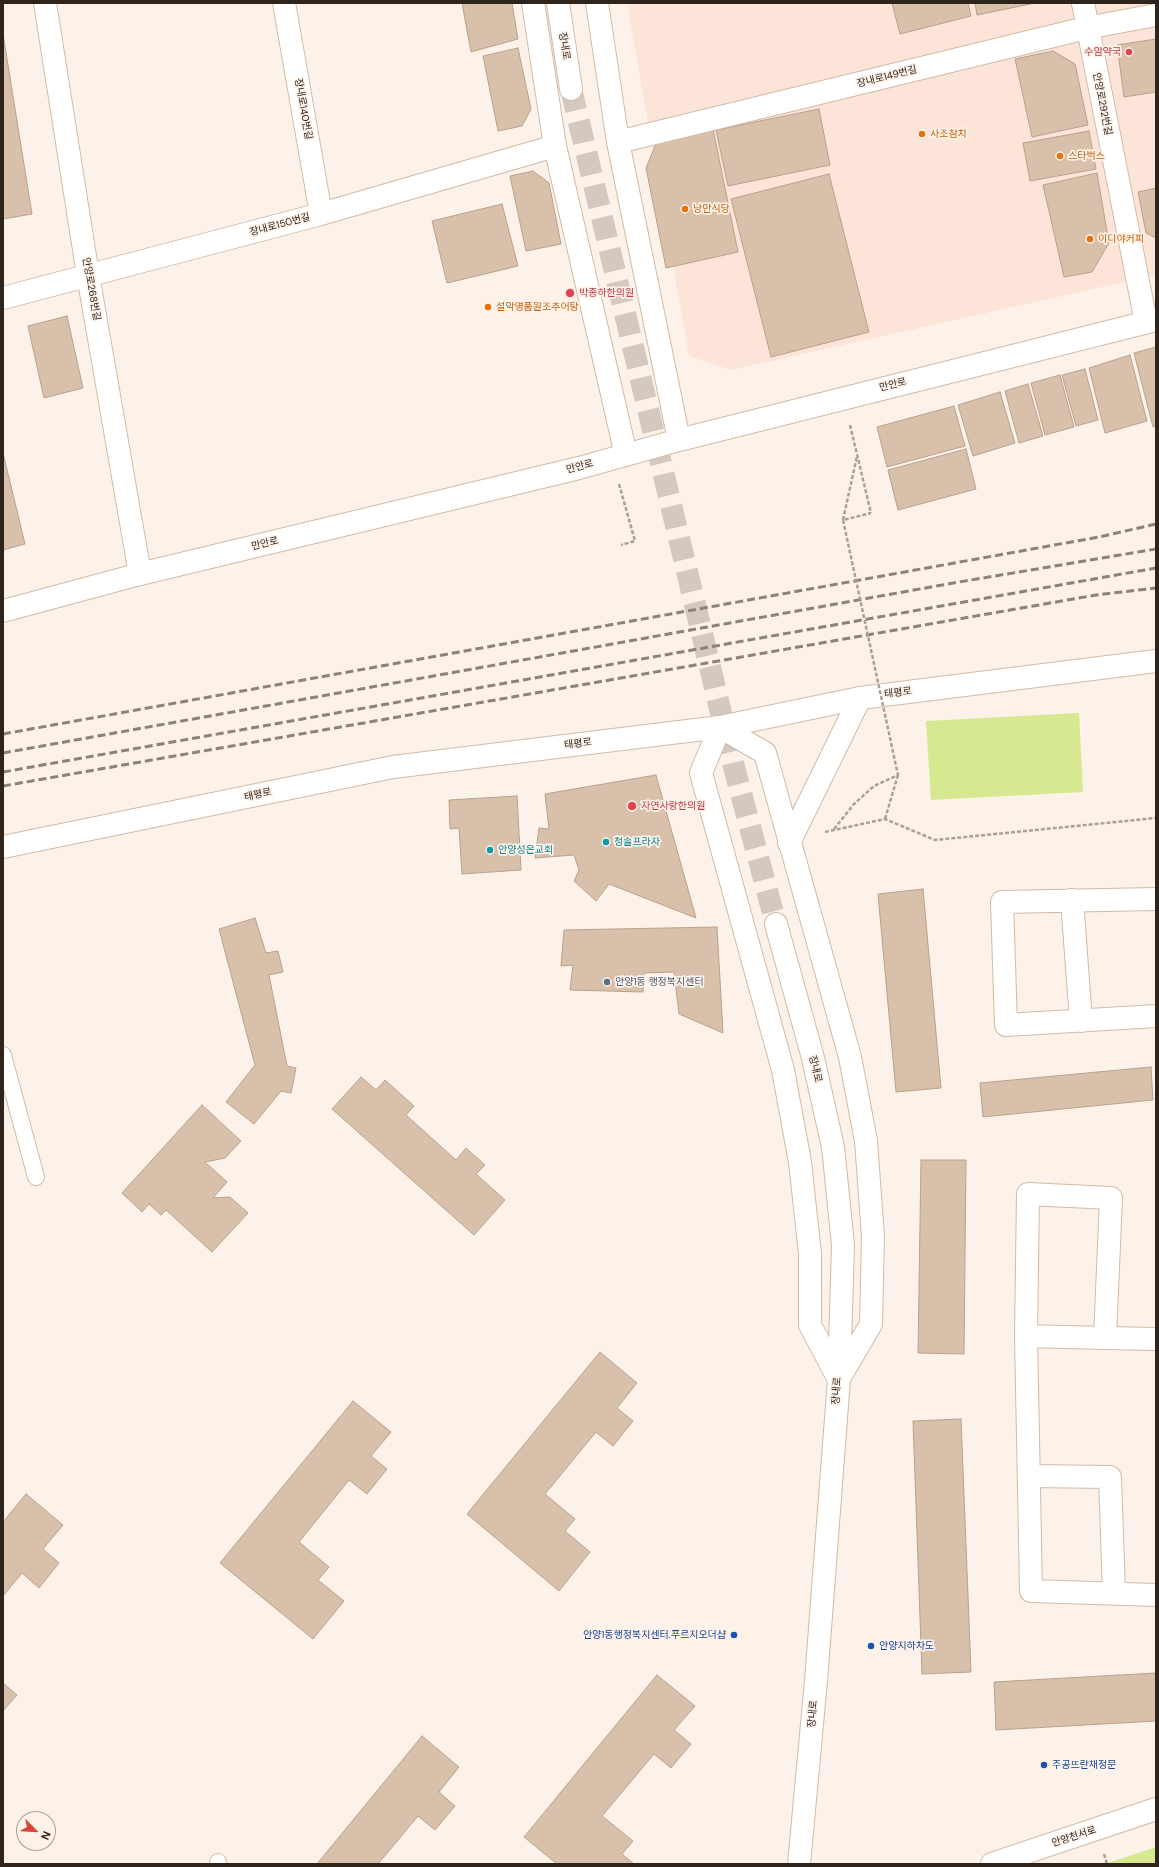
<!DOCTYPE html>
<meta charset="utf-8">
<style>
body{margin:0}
#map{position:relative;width:1159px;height:1867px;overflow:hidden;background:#fcf2e9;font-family:"DM Sans",sans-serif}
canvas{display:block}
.frame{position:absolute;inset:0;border:4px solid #2e241c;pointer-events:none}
.north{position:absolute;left:16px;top:1811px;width:40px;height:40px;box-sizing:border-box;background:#fcf2e9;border:1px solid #aaa097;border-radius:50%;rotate:114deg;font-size:11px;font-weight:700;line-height:16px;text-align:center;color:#2e241c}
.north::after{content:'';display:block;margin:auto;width:14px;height:18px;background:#d34638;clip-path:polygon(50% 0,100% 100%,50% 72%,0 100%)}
</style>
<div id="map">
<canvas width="1159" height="1867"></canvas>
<div class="frame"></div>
<div class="north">N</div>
</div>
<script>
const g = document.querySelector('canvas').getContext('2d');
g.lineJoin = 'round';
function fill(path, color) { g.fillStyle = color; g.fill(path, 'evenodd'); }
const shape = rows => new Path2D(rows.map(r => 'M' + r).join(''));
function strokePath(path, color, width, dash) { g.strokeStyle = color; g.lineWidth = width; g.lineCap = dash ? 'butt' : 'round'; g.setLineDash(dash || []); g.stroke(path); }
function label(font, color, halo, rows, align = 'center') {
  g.font = font + ' "DM Sans","Noto Sans KR",sans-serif'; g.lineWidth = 3.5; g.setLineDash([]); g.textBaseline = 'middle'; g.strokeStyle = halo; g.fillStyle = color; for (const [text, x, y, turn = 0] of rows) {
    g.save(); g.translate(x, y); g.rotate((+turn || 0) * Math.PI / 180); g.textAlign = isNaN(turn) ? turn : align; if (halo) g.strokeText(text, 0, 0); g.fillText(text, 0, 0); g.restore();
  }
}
fill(shape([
 [627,3,1156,3,1156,275,731,370,689,356]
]), '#fce4d9');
fill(shape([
 [1079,713,1083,792,931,800,926,721],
 [1156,1847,1156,1864,1105,1864]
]), '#d6e990');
const building = shape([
 [462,3,512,3,518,39,471,52,462,3],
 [892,3,968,3,971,16,900,34,892,3],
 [975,3,1035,3,977,15,975,3],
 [3,34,32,214,3,219,3,34],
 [1156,39,1156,92,1124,97,1117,45,1156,39],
 [518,48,531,109,522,126,498,131,483,56,518,48],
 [1053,51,1075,64,1088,125,1032,137,1015,59,1053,51],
 [819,109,830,165,728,186,716,130,819,109],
 [713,129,738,252,666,268,646,168,657,141,713,129],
 [1089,131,1096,169,1030,181,1023,143,1089,131],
 [533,171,549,183,561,244,526,251,510,176,533,171],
 [1097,173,1109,243,1092,272,1064,277,1043,185,1097,173],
 [829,174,869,332,771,357,731,199,829,174],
 [1156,188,1156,238,1146,233,1138,192,1156,188],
 [502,204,518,266,447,283,432,221,502,204],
 [67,316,83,388,44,398,28,326,67,316],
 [1156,347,1156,426,1153,427,1134,353,1156,347],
 [1130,355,1147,421,1105,433,1089,368,1130,355],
 [1085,369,1098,420,1076,426,1062,375,1085,369],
 [1060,375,1074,427,1045,435,1031,383,1060,375],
 [1028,384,1043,436,1019,443,1005,391,1028,384],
 [1000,392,1015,443,973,456,958,405,1000,392],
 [954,406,965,446,887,467,877,427,954,406],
 [966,449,976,489,898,510,888,470,966,449],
 [3,453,25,544,3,550,3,453],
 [656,775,696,918,609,884,596,901,574,881,579,870,574,855,535,858,539,828,549,829,545,794,656,775],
 [517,796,521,870,462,874,459,828,450,829,449,800,517,796],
 [923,889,941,1088,896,1092,878,894,923,889],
 [255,918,266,953,278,951,283,972,269,975,287,1066,296,1068,291,1093,281,1091,254,1124,226,1102,255,1065,219,929,255,918],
 [717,927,723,1033,679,1014,674,972,644,973,643,992,570,990,573,965,561,966,564,930,717,927],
 [1151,1067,1153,1100,983,1117,980,1083,1151,1067],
 [361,1077,376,1090,385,1080,414,1106,406,1115,456,1160,466,1148,485,1165,476,1174,505,1200,474,1235,332,1109,361,1077],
 [202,1105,241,1141,225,1158,205,1162,227,1182,213,1198,230,1197,248,1213,212,1252,166,1210,161,1215,149,1204,142,1212,122,1193,202,1105],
 [921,1160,966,1160,964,1354,918,1353,921,1160],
 [600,1352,637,1383,617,1408,633,1421,613,1446,596,1432,545,1494,575,1519,565,1531,590,1552,559,1591,467,1514,600,1352],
 [353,1401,391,1432,371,1456,387,1469,367,1494,349,1480,299,1542,329,1567,318,1580,344,1601,313,1639,220,1563,353,1401],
 [961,1419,971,1672,922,1674,913,1421,961,1419],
 [26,1494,63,1525,43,1549,59,1563,39,1588,22,1573,3,1596,3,1522,26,1494],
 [1156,1673,1156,1721,996,1730,994,1682,1156,1673],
 [657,1675,695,1706,674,1730,691,1744,671,1768,654,1754,602,1816,633,1841,622,1854,634,1864,557,1864,524,1837,657,1675],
 [3,1683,17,1695,3,1711,3,1683],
 [422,1736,459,1767,439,1792,455,1806,435,1830,418,1816,378,1864,317,1864,422,1736]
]);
fill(building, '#d9c0ab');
strokePath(building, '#b9a18c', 1);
strokePath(shape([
 [571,89,734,767,776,924]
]), '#d3c9c0', 22, [22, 11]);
const lane = shape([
 [3,1055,36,1177],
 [218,1862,218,1864]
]);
const street = shape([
 [45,3,88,275,140,574],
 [284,3,321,214],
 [1083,3,1146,322],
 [618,142,1086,28,1156,15],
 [3,298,321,214,555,146],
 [720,727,860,698,1156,661],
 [1156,899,1002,902,1006,1025,1156,1016],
 [1072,900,1081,1021],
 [1026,1336,1031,1591,1156,1595],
 [1105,1338,1111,1198,1028,1194,1026,1336,1105,1338,1156,1339],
 [1029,1476,1110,1477,1114,1593]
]);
const secondary = shape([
 [533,3,555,146,626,455],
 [558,3,571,89],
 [597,3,618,142,679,440],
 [3,611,140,574,579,468,679,440,1156,320],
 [720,727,765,753,850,1057,866,1141,873,1237,871,1324,840,1377],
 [720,727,701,773,783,1070,800,1162,810,1254,810,1325,838,1378],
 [789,843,860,698],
 [3,847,393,767,720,727],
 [776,924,813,1058,833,1147,843,1245,839,1379,816,1681,799,1864],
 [992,1864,1156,1809]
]);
strokePath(lane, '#d3baa5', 18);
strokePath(street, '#d3baa5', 24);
strokePath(secondary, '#d3baa5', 24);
strokePath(shape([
 [850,425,871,513],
 [619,484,635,541,621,545],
 [843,520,857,456],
 [885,819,898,775],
 [825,832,885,819,935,840,1156,818],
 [1104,1854,1107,1864]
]), '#aaa097', 2.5, [4, 2]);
strokePath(lane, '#fff', 16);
strokePath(street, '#fff', 22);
strokePath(secondary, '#fff', 22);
strokePath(shape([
 [3,734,1099,537,1156,524],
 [3,753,959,582,1156,549],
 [3,772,1156,568],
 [3,786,1096,595,1156,588]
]), '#8c8279', 3, [8, 4]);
strokePath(shape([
 [834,829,854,804,874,786,898,775,843,520,871,513]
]), '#aaa097', 2.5, [4, 2]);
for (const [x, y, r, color] of [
 [1129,52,4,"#e0444e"],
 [922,134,4,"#e8710a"],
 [1060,156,4,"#e8710a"],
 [685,209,4,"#e8710a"],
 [1090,239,4,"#e8710a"],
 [570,293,5,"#e0444e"],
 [488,307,4,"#e8710a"],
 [632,806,5,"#e0444e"],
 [606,842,4,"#0f9aa8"],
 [490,850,4,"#0f9aa8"],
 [607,982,4,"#5c6f8a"],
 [734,1635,4,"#1a4fb4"],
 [871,1646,4,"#1a4fb4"],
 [1044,1765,4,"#1a4fb4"]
]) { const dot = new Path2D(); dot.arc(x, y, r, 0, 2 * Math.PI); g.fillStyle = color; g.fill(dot); strokePath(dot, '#fcf2e9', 1.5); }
label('10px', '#2e241c', '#fcf2e9', [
 ["장내로",564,46,81],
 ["장내로149번길",887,77,-14],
 ["안양로292번길",1102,104,79],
 ["장내로140번길",303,109,80],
 ["장내로150번길",280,225,-15],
 ["안양로268번길",91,289,80],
 ["만안로",893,385,-14],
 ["만안로",580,467,-15],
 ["만안로",265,544,-13],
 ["태평로",898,693,-7],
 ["태평로",578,744,-7],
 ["태평로",258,795,-12],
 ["장내로",815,1069,77],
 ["장내로",837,1391,-86],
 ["장내로",813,1714,-85],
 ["안양천서로",1074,1837,-18]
]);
label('10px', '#be3a42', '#fcf2e9', [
 ["수암약국",1121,52,"right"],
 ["박종하한의원",579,293],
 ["자연사랑한의원",641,806]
], 'left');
label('10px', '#c56008', '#fcf2e9', [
 ["사조참치",930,134],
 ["스타벅스",1068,156],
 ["낭만식당",693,209],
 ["이디야커피",1098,239],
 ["설악명품원조추어탕",496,307]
], 'left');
label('10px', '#0d838f', '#fcf2e9', [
 ["청솔프라자",614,842],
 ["안양성은교회",498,850]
], 'left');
label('10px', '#4e5e75', '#fcf2e9', [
 ["안양1동 행정복지센터",615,982]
], 'left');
label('10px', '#164399', '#fcf2e9', [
 ["안양1동행정복지센터.푸르지오더샵",726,1635,"right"],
 ["안양지하차도",879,1646],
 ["주공뜨란채정문",1052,1765]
], 'left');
</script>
